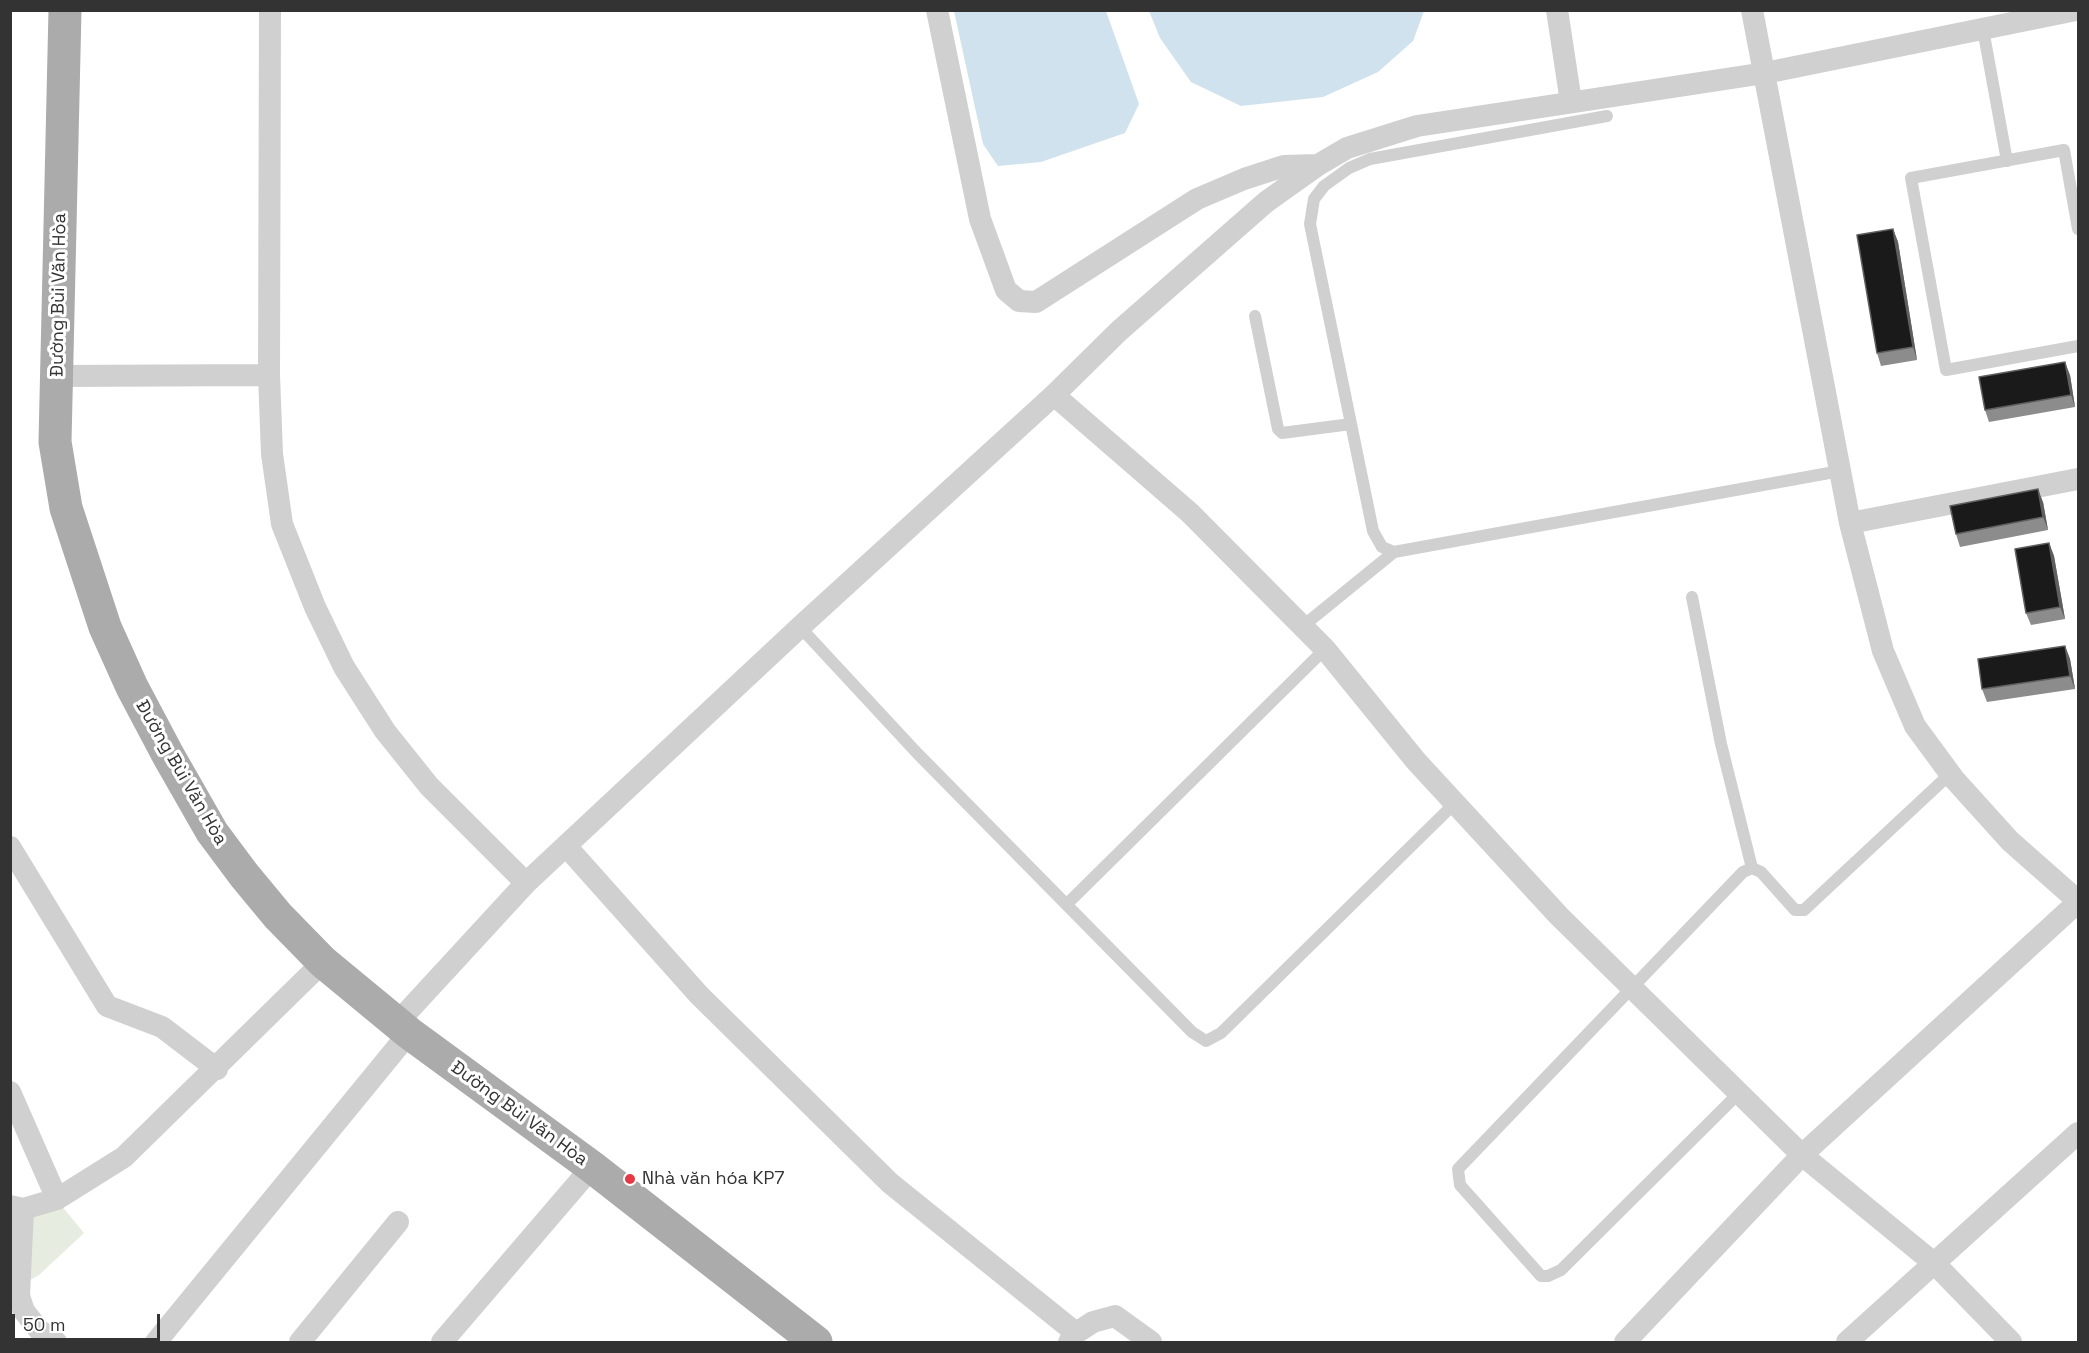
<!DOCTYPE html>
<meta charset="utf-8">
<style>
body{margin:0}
#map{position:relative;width:2089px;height:1353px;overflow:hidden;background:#fff;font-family:"Space Grotesk",sans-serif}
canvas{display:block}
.frame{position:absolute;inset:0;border:12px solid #333;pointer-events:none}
.scale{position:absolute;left:12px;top:1314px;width:148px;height:27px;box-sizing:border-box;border:3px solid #333;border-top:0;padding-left:8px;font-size:18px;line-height:21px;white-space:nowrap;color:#333;-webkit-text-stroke:4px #fff;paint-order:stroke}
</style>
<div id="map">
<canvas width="2089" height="1353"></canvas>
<div class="frame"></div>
<div class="scale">50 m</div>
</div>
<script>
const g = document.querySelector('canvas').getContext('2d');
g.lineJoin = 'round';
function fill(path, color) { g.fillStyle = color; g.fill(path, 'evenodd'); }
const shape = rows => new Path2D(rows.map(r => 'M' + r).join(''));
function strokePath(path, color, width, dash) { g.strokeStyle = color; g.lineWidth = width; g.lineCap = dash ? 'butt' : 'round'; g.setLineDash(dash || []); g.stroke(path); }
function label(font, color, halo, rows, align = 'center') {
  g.font = font + ' "Space Grotesk",sans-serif'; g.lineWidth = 6; g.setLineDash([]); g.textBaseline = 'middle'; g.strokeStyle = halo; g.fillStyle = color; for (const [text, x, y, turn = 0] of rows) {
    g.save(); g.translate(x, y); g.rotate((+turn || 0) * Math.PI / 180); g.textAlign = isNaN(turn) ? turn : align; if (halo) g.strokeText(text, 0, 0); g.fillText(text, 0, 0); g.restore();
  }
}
fill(shape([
 [61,1205,84,1233,39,1275,12,1290,18,1315,11,1315,10,1213]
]), '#e6ecdf');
fill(shape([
 [954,11,1106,11,1139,104,1125,133,1041,162,998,166,983,144],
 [1149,11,1424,11,1413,41,1378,72,1323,97,1241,106,1191,82,1160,38]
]), '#cfe2ee');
strokePath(shape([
 [1983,29,2007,161],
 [1607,116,1370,159,1349,168,1324,186,1314,199,1310,224,1373,531,1382,547,1394,552,1840,471],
 [2078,229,2064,150,1911,178,1946,370,2078,346],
 [1255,316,1278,429,1282,433,1351,424],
 [1692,597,1721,744,1752,868],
 [1303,626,1394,552],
 [800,627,917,753,1192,1032,1206,1041,1221,1033,1455,803],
 [1067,904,1325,649],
 [1739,1093,1561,1270,1548,1276,1541,1276,1460,1185,1458,1169,1743,872,1752,868,1761,872,1795,910,1804,910,1950,774]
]), '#d0d0d0', 12);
strokePath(shape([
 [270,10,269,375,272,454,282,524,315,607,344,667,385,731,429,786,526,883],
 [937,10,980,219,1006,290,1019,301,1036,302,1197,199,1244,179,1284,166,1318,165],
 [1557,10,1571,102],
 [1752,10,1850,523,1883,651,1915,726,1954,779,2010,841,2078,901],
 [57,376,269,375],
 [1054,395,1190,513,1325,649,1416,761,1559,916,1802,1155,1935,1264,2011,1342],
 [1850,523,2078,479],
 [566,846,699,995,890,1183,1076,1333],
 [10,847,107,1006,162,1027,217,1069],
 [397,1023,526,883,800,627,1054,395,1119,331,1266,202,1318,165,1347,148,1417,126,1765,73,2076,10],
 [10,1092,57,1199],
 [10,1206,23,1209,57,1199,124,1157,323,962],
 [23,1209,19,1296,24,1311,39,1330,56,1342],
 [156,1342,409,1033],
 [300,1342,398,1222],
 [442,1342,592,1167],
 [1069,1342,1076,1333,1093,1322,1115,1316,1151,1342],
 [1625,1342,1802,1155,2078,902],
 [1847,1342,2078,1133]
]), '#d0d0d0', 22);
strokePath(shape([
 [65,10,55,442,66,508,105,627,132,687,168,755,212,832,244,875,278,916,323,962,409,1033,592,1167,816,1342]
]), '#ababab', 33);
fill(shape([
 [1893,229,1898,242,1917,360,1881,366,1877,353],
 [2070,375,2075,407,1989,422,1985,410],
 [2043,502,2048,530,1960,547,1956,534],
 [2049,543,2054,556,2065,619,2031,625,2026,613],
 [2065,646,2070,659,2075,689,1987,702,1982,689]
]), '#8c8c8c');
fill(shape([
 [1893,229,1898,242,1917,360,1913,347],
 [2065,362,2070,375,2075,407,2071,395],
 [2038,489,2043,502,2048,530,2043,517],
 [2049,543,2054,556,2065,619,2060,607],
 [2065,646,2070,659,2075,689,2070,676]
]), '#5f5f5f');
const building = shape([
 [1893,229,1913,347,1877,353,1857,235,1893,229],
 [2065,362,2071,395,1985,410,1979,377,2065,362],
 [2038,489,2043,517,1956,534,1950,506,2038,489],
 [2049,543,2060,607,2026,613,2015,549,2049,543],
 [2065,646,2070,676,1982,689,1978,659,2065,646]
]);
fill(building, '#1a1a1a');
strokePath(building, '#5f5f5f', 1.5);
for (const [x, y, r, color] of [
 [630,1179,6,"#e63946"]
]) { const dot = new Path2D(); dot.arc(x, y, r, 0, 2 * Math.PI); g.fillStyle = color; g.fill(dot); strokePath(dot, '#fff', 2); }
label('18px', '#333', '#fff', [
 ["Đường Bùi Văn Hòa",59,295,-89],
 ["Đường Bùi Văn Hòa",181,773,60],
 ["Đường Bùi Văn Hòa",519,1114,36]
]);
label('18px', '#333', '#fff', [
 ["Nhà văn hóa KP7",642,1179]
], 'left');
</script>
